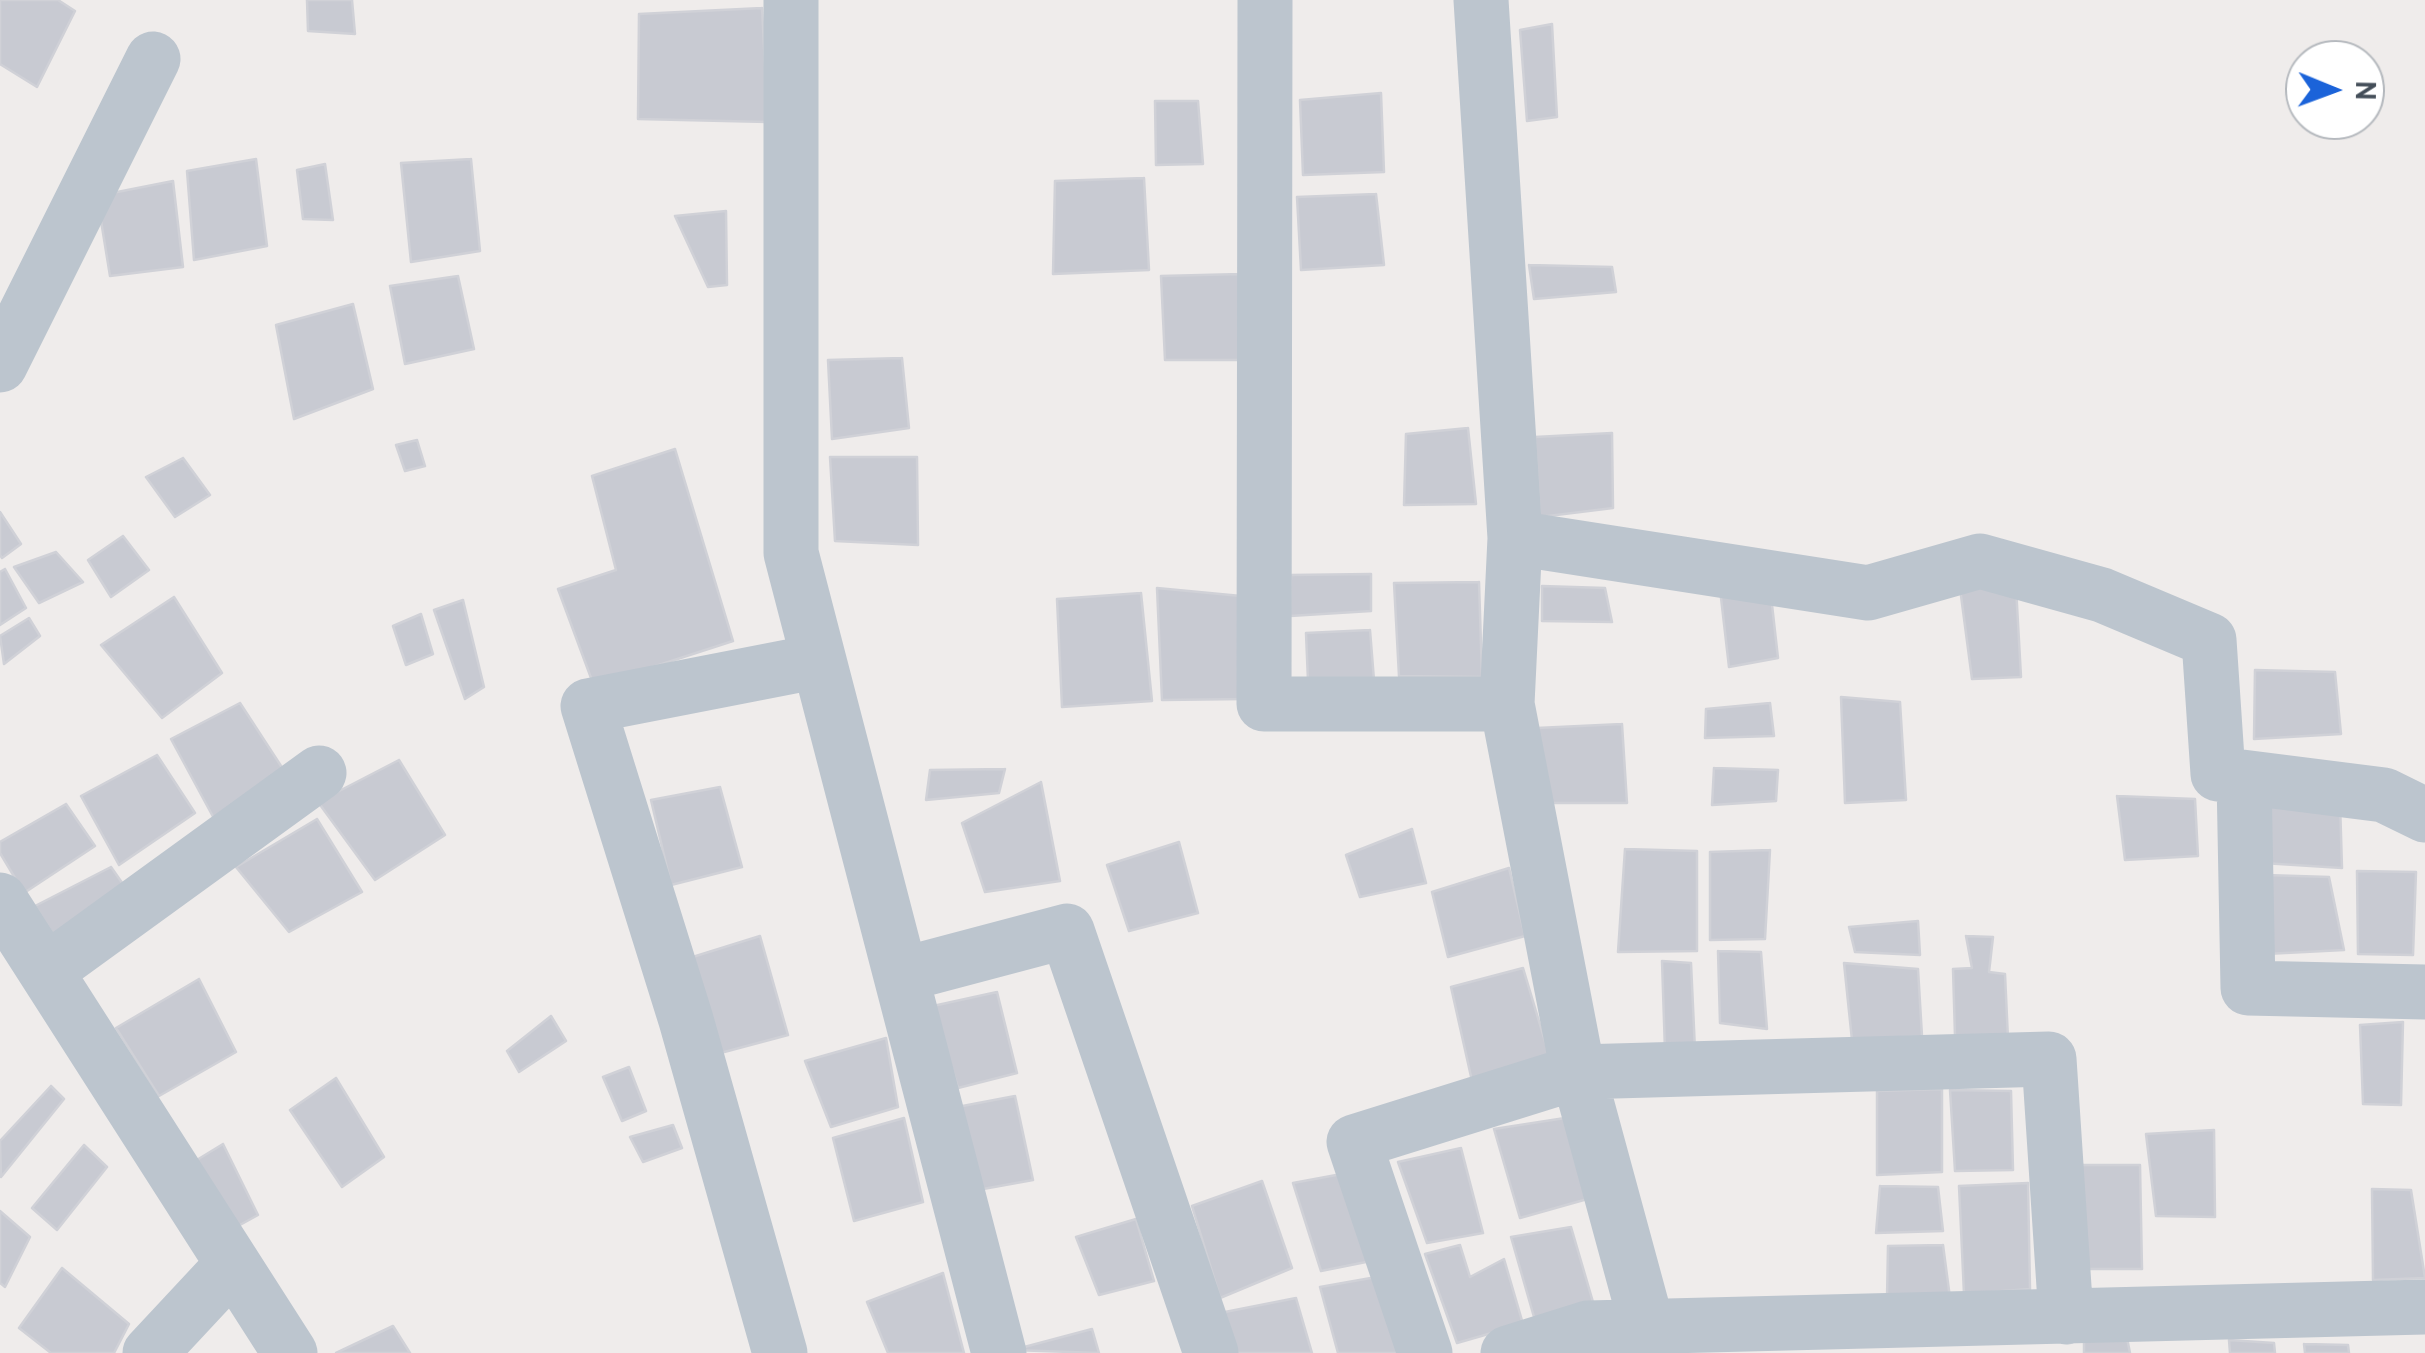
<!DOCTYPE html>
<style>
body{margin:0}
#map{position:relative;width:2425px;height:1353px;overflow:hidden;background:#efeceb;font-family:Overpass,sans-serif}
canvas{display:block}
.north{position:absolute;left:2285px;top:40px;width:100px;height:100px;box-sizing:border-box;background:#fff;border:2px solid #b4b8bd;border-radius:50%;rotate:91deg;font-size:28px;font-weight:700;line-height:40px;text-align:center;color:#444e59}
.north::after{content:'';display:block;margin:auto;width:35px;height:45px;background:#1b63d9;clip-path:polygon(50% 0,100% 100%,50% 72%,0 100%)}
</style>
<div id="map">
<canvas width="2425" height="1353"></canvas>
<div class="north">N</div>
</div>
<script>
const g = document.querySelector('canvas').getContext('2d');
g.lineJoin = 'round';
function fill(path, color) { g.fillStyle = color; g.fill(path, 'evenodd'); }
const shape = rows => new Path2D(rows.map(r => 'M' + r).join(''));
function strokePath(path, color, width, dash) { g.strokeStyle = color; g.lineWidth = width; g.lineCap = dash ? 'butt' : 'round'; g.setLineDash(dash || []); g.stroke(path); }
const building = shape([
 [0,0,58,0,75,11,37,87,0,64,0,0],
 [307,0,352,0,355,34,308,31,307,0],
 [762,8,768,122,638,119,639,14,762,8],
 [1552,24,1557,117,1527,121,1520,30,1552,24],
 [1381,93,1384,172,1303,175,1300,100,1381,93],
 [1155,101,1198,101,1203,164,1156,165,1155,101],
 [256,159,267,246,194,260,187,171,256,159],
 [471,159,480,251,411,262,401,163,471,159],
 [325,164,333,220,303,219,297,170,325,164],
 [1144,178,1149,270,1053,274,1055,181,1144,178],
 [173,181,183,267,110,276,97,196,173,181],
 [1376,194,1384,265,1301,270,1297,197,1376,194],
 [726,211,727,285,708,287,675,216,726,211],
 [1529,265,1612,267,1616,292,1534,299,1529,265],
 [1241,274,1244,360,1165,360,1161,276,1241,274],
 [458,276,474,349,405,364,390,286,458,276],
 [353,304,373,389,294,419,276,325,353,304],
 [902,358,909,428,832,439,828,360,902,358],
 [1468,428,1476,504,1404,505,1406,434,1468,428],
 [1612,433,1613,508,1540,517,1535,437,1612,433],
 [417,440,425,466,405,471,396,445,417,440],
 [675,449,733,641,594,686,558,589,616,570,592,476,675,449],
 [830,457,917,457,918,545,835,541,830,457],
 [183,458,210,495,175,517,146,477,183,458],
 [0,512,21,544,2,558,0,555,0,512],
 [123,536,149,570,111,597,88,560,123,536],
 [56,552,83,582,39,603,14,567,56,552],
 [5,569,26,608,0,625,0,572,5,569],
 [1371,574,1371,611,1290,616,1291,575,1371,574],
 [1479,582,1482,677,1399,676,1394,583,1479,582],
 [1542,586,1605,588,1612,622,1542,621,1542,586],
 [2016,587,2021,677,1972,679,1960,588,2016,587],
 [1157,588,1241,596,1245,699,1162,700,1157,588],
 [1720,589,1771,596,1778,658,1729,667,1720,589],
 [1141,593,1152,701,1062,707,1057,599,1141,593],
 [174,597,222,673,162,718,101,645,174,597],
 [463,600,484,687,465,699,434,610,463,600],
 [421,614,433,654,406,665,393,626,421,614],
 [29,618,40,636,4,664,0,636,29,618],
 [1370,630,1374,680,1308,681,1306,633,1370,630],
 [2255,670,2335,672,2341,734,2254,739,2255,670],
 [1841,697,1900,702,1906,800,1845,803,1841,697],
 [240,703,283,769,217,824,171,739,240,703],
 [1770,703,1774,736,1705,738,1706,709,1770,703],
 [1622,724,1627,803,1546,803,1537,728,1622,724],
 [157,755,195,813,119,865,81,796,157,755],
 [399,760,445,835,375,880,318,802,399,760],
 [1714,768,1778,770,1776,801,1712,805,1714,768],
 [1005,769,999,793,926,800,930,770,1005,769],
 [1041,782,1060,881,985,892,962,823,1041,782],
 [720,787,742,867,671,885,651,800,720,787],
 [2266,794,2340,802,2342,868,2263,863,2266,794],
 [2117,796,2195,799,2198,856,2125,860,2117,796],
 [66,804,95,846,24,893,0,853,0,842,66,804],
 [317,819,362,892,289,932,236,867,317,819],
 [1412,829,1426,883,1360,897,1346,855,1412,829],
 [1179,842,1198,913,1129,931,1107,865,1179,842],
 [1625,849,1697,851,1697,951,1618,952,1625,849],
 [1770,850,1765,939,1710,940,1710,852,1770,850],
 [111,867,125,887,54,936,35,906,111,867],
 [1509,868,1525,936,1448,957,1432,892,1509,868],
 [2357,871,2416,872,2413,955,2358,954,2357,871],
 [2266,875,2329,877,2344,950,2266,954,2266,875],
 [1918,921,1920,955,1855,952,1849,927,1918,921],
 [760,936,788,1035,713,1055,683,960,760,936],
 [1966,936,1993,937,1989,972,2005,974,2008,1039,1955,1036,1953,969,1972,968,1966,936],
 [1718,951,1761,952,1767,1029,1720,1023,1718,951],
 [1662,961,1691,963,1695,1050,1665,1051,1662,961],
 [1844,963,1918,969,1922,1036,1852,1040,1844,963],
 [1523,968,1550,1058,1472,1081,1451,987,1523,968],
 [199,979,236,1052,159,1096,116,1028,199,979],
 [997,992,1017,1073,958,1088,933,1006,997,992],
 [551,1016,566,1041,519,1072,507,1051,551,1016],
 [2403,1022,2401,1105,2363,1104,2360,1025,2403,1022],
 [886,1038,898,1107,831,1127,805,1061,886,1038],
 [629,1067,646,1111,622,1121,603,1077,629,1067],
 [336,1078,384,1157,342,1187,290,1110,336,1078],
 [51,1086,64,1099,1,1177,0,1141,51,1086],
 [1942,1089,1942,1172,1877,1175,1877,1091,1942,1089],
 [1950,1090,2011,1091,2013,1170,1955,1171,1950,1090],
 [1015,1096,1033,1180,972,1191,952,1108,1015,1096],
 [904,1118,923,1202,854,1221,833,1138,904,1118],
 [1565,1118,1591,1198,1520,1218,1494,1129,1565,1118],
 [673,1125,682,1148,643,1162,630,1137,673,1125],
 [2214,1130,2215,1217,2156,1216,2146,1134,2214,1130],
 [223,1144,258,1215,229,1231,187,1166,223,1144],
 [84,1145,107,1167,57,1230,32,1208,84,1145],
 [1461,1148,1483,1233,1427,1243,1398,1162,1461,1148],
 [2074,1165,2140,1165,2142,1269,2074,1269,2074,1165],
 [1347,1173,1376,1260,1321,1271,1293,1183,1347,1173],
 [1262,1181,1292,1268,1220,1298,1192,1206,1262,1181],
 [2028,1183,2030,1289,1964,1294,1959,1186,2028,1183],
 [1880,1186,1938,1187,1943,1231,1876,1233,1880,1186],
 [2372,1189,2411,1190,2425,1278,2373,1280,2372,1189],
 [0,1211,30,1237,5,1287,0,1283,0,1211],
 [1136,1219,1154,1281,1099,1295,1076,1237,1136,1219],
 [1571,1227,1593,1302,1536,1324,1511,1237,1571,1227],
 [1460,1245,1470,1277,1504,1259,1523,1324,1457,1343,1425,1254,1460,1245],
 [1943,1245,1950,1298,1887,1299,1888,1246,1943,1245],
 [62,1268,129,1324,114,1353,51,1353,19,1328,62,1268],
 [943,1273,964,1353,888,1353,867,1302,943,1273],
 [1382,1276,1410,1353,1338,1353,1320,1287,1382,1276],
 [1296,1298,1312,1353,1237,1353,1225,1312,1296,1298],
 [393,1326,410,1353,336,1353,393,1326],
 [1092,1329,1099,1353,1013,1350,1092,1329],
 [2127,1338,2130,1353,2084,1353,2084,1341,2127,1338],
 [2229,1340,2274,1343,2275,1353,2230,1353,2229,1340],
 [2304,1344,2348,1345,2349,1353,2305,1353,2304,1344]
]);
fill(building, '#c8cad2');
strokePath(building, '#d0d1d7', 2.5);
strokePath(shape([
 [791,0,791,553,999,1353],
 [1265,0,1264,704,1507,704],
 [1481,0,1515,538],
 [0,365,153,59],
 [2244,778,2248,988,2425,992],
 [0,900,290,1353],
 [46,971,319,773],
 [901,975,1067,931,1211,1353],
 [1647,1326,1578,1072,2049,1059,2066,1317],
 [150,1353,233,1264],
 [780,1353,686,1020,588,706,819,661],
 [1425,1353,1354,1142,1578,1072,1507,704,1515,538,1868,593,1980,561,2102,595,2209,640,2218,774,2384,795,2425,815],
 [1508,1353,1588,1328,2425,1307]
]), '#bcc5ce', 55);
</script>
